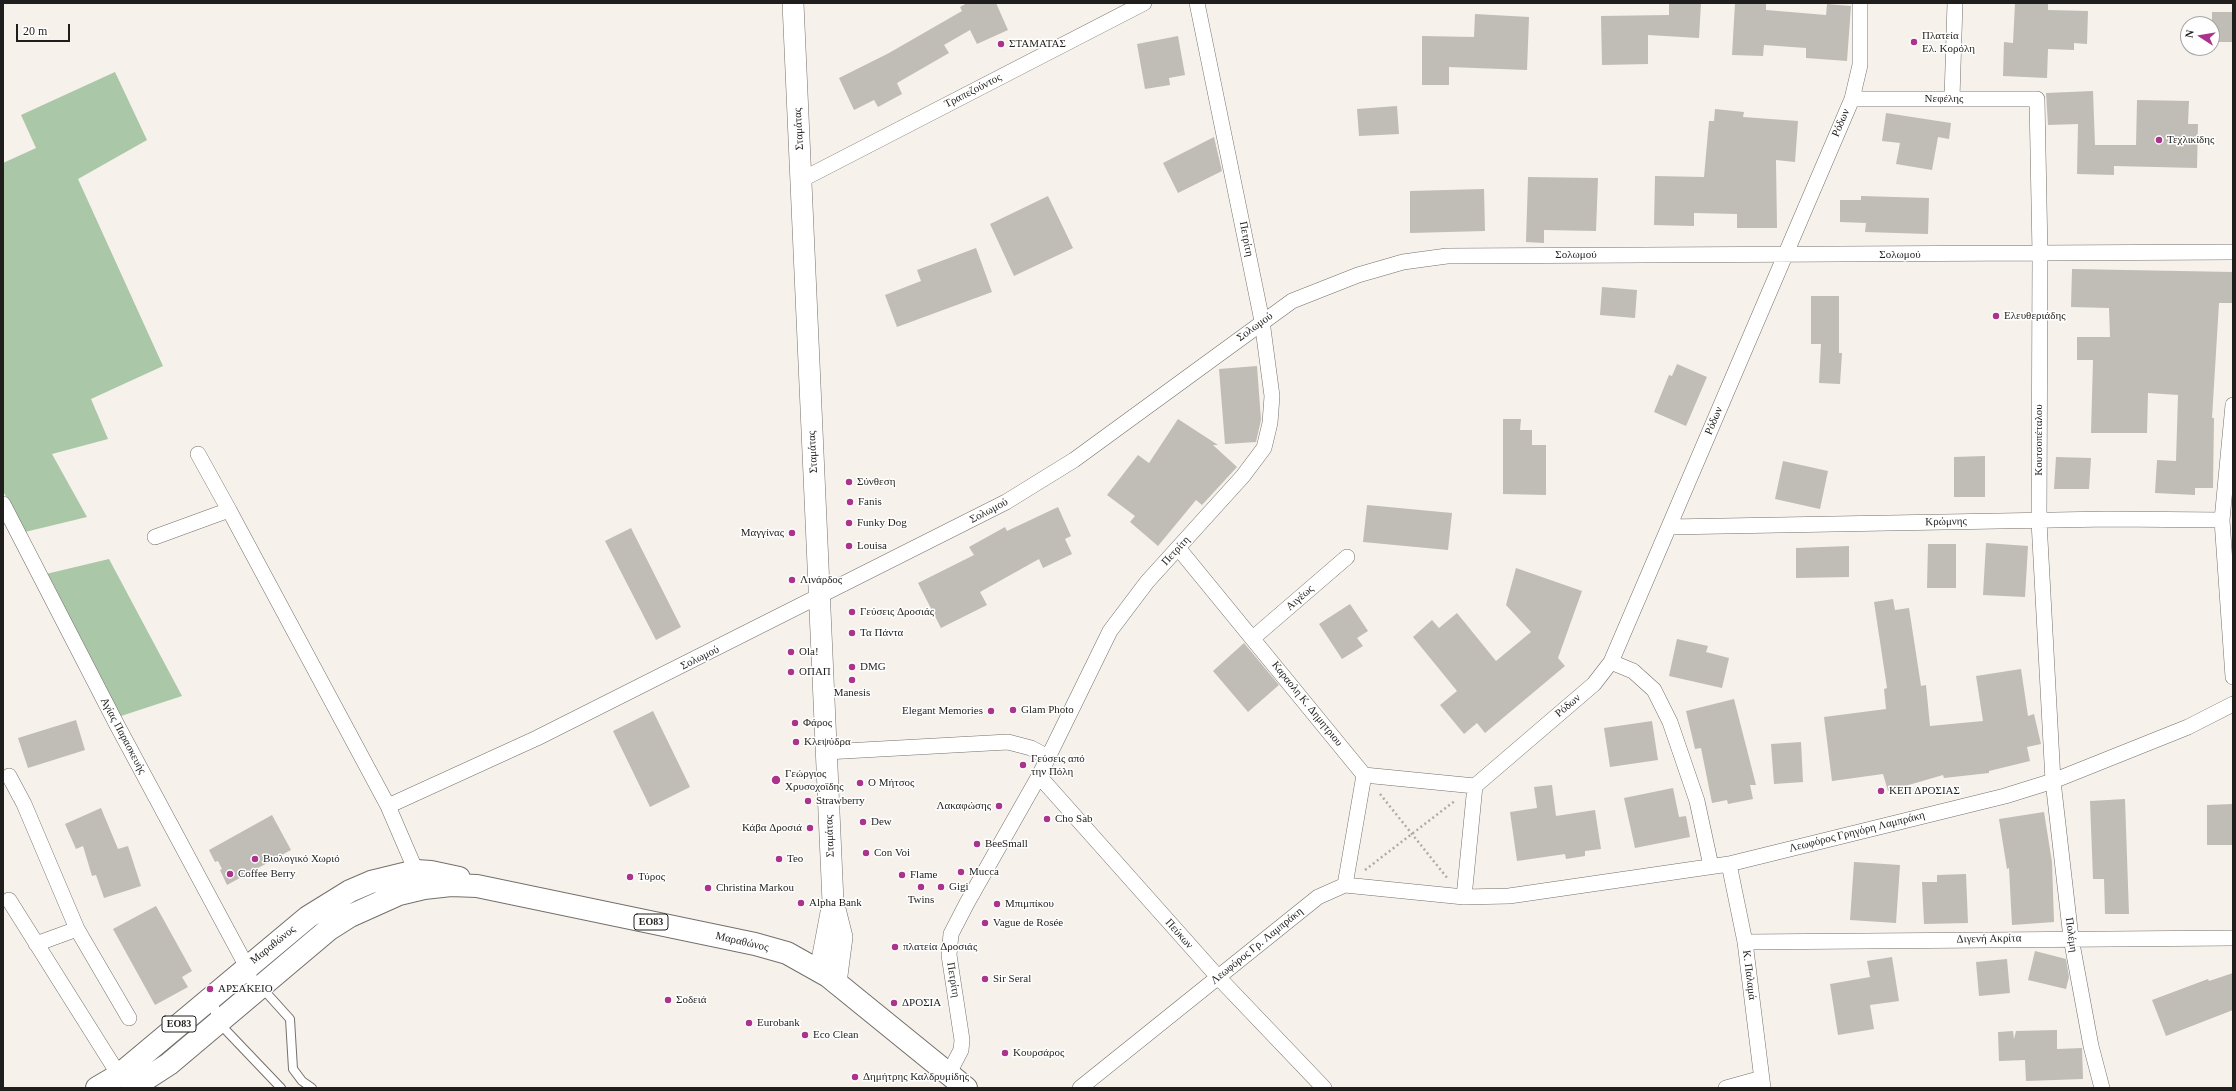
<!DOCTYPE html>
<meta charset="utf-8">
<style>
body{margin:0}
#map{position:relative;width:2236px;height:1091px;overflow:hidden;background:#f6f1eb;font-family:"Times New Roman",serif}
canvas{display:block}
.frame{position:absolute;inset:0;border:4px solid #1f1e1c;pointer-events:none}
.north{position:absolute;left:2180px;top:16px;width:40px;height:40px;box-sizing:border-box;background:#fff;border:1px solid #a5a5a4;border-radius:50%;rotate:282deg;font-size:11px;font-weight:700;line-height:16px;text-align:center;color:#1f1e1c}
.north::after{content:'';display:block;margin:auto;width:14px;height:18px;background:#aa338b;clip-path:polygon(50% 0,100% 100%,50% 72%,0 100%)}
.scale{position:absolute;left:16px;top:24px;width:54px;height:18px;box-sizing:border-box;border:2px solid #1f1e1c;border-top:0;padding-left:5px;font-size:12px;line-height:14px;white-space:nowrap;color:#1f1e1c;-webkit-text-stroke:3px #fff;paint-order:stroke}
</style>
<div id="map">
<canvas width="2236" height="1091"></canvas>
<div class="frame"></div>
<div class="north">N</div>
<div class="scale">20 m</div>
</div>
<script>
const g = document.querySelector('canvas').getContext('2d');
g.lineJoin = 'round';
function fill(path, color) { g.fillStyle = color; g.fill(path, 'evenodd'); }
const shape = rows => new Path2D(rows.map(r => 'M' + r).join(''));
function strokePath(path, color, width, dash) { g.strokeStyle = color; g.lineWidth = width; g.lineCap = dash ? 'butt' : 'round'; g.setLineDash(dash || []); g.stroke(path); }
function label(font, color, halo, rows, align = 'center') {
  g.font = font + ' "Times New Roman",serif'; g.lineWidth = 3; g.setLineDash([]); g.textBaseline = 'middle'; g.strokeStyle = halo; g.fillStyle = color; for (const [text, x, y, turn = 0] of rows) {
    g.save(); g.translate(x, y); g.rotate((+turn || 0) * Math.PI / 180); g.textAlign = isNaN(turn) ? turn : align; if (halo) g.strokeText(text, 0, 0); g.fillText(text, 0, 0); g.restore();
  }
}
fill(shape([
 [115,72,147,140,78,179,163,366,91,399,108,439,52,454,87,517,25,532,3,491,3,163,36,148,21,115],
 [109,559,182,696,118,717,46,574]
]), '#aac7a7');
fill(shape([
 [967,3,996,3,1008,30,977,44,970,30,944,45,949,53,897,83,902,94,878,107,874,100,854,110,839,78,889,53,962,11,960,7],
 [1669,3,1701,3,1699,38,1648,35,1648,64,1602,65,1601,16,1669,15],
 [1735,3,1766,3,1766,10,1826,15,1827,4,1851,6,1847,61,1806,58,1806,48,1764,45,1763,56,1732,55],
 [2015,3,2048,3,2048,10,2088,11,2087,44,2074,43,2074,50,2048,49,2047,78,2003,76,2004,42,2013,43],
 [2212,12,2233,12,2233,42,2212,42],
 [1475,14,1529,17,1527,70,1449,67,1449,85,1422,85,1422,36,1474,37],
 [1178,36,1185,75,1169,78,1170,85,1145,89,1137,44],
 [2093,91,2095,145,2136,145,2137,100,2189,101,2188,124,2198,124,2197,168,2114,166,2114,175,2077,174,2078,124,2048,125,2046,93],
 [1397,106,1399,134,1359,136,1357,109],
 [1715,109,1744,112,1743,117,1798,121,1795,162,1776,160,1777,228,1737,228,1737,214,1694,213,1694,226,1654,225,1655,176,1704,177,1709,121,1714,121],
 [1886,113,1951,123,1949,139,1938,137,1932,170,1896,164,1900,143,1882,141],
 [1214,137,1222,171,1178,193,1163,163],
 [1528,177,1598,178,1596,231,1544,230,1544,243,1526,242],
 [1484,189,1485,231,1410,233,1410,191],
 [1048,196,1073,248,1014,276,990,224],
 [1861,196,1929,198,1928,234,1865,232,1866,223,1840,222,1840,200,1861,200],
 [976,248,992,292,897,327,885,295,921,281,917,270],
 [2072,269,2233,272,2233,303,2219,303,2212,418,2214,418,2213,488,2195,488,2195,495,2155,493,2157,460,2176,461,2178,395,2148,393,2147,433,2091,433,2093,360,2077,360,2077,337,2110,337,2109,308,2071,307],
 [1602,287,1637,290,1635,318,1600,315],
 [1811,296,1839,296,1839,353,1842,353,1840,384,1819,383,1821,344,1811,344],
 [1677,364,1707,377,1686,426,1654,412,1669,375,1672,376],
 [1257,366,1261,420,1256,442,1225,444,1219,369],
 [1178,419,1218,445,1213,445,1237,467,1202,505,1196,500,1158,546,1130,522,1135,516,1107,495,1138,455,1149,463],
 [1503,419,1521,419,1520,430,1532,430,1532,445,1546,445,1546,495,1503,494],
 [1985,456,1985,497,1954,497,1954,457],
 [2056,457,2091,458,2089,489,2054,489],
 [1783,461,1828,471,1820,509,1775,499],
 [1367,505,1452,513,1448,550,1363,542],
 [1058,507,1071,536,1065,539,1072,554,1043,568,1039,559,980,592,987,605,941,628,918,583,974,555,969,547,1005,527,1007,531],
 [631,528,681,627,656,640,605,541],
 [1986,543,2028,546,2025,597,1983,595],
 [1928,544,1956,544,1956,588,1927,588],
 [1849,546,1849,577,1796,578,1796,548],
 [1516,568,1582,591,1558,658,1565,666,1485,733,1477,723,1464,734,1440,705,1457,691,1413,637,1432,620,1439,628,1457,613,1496,661,1531,632,1506,605],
 [1893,599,1895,610,1909,608,1921,686,1926,685,1930,726,1983,721,1976,676,2021,669,2028,716,2034,714,2041,744,2027,747,2030,761,1989,771,1989,773,1944,778,1943,775,1888,791,1883,774,1832,781,1824,717,1886,709,1884,689,1887,688,1874,602],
 [1350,604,1368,631,1357,638,1363,646,1342,659,1319,624],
 [1677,639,1708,646,1706,652,1729,658,1722,688,1669,676],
 [1244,643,1279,685,1248,712,1213,671],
 [1734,699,1756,785,1750,785,1753,799,1728,804,1727,800,1712,803,1701,748,1695,749,1686,711],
 [653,711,690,787,650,807,613,731],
 [76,720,85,750,28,768,18,738],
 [1652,721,1658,760,1610,767,1604,728],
 [1801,742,1803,782,1774,784,1771,744],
 [1552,785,1556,816,1595,810,1601,849,1585,851,1585,856,1566,859,1565,854,1517,861,1510,812,1537,808,1534,787],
 [1673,788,1679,817,1686,816,1690,837,1635,848,1624,798],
 [2125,799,2129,914,2105,914,2104,879,2093,879,2090,801],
 [2233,804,2233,845,2207,845,2207,805],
 [101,808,118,849,128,846,141,886,104,898,96,875,92,876,83,846,76,849,65,824],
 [2044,812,2052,862,2054,922,2012,925,2009,868,2007,869,1999,819],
 [272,815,291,850,227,885,220,870,222,869,218,861,215,862,209,850],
 [1854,862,1900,865,1896,923,1850,920],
 [1966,874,1968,923,1924,924,1922,882,1937,882,1937,875],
 [156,906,192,971,182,977,188,987,155,1005,113,929],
 [2035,951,2066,959,2069,977,2066,989,2028,980],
 [1892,957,1899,1001,1870,1005,1874,1029,1838,1035,1830,984,1870,977,1867,961],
 [2007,959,2010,993,1979,996,1976,962],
 [2233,973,2233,1010,2166,1036,2152,1000,2208,979,2209,981],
 [2057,1030,2057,1049,2082,1048,2083,1079,2026,1081,2025,1060,1999,1061,1998,1032,2013,1031,2014,1039,2016,1031]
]), '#c0bcb6');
const lane = shape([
 [262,988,290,1019,293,1069,302,1081,312,1088],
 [215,999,215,1015,219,1023,281,1088]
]);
const street = shape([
 [1952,98,1955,3],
 [1852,99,2037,99,2040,254,2039,521,2053,781,2071,938,2091,1046,2102,1088],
 [801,180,1144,3],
 [2233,405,2222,520,2233,677],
 [198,454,229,510],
 [3,504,117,725,247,967,249,976],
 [1669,527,2109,519,2222,520],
 [155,537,229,510,388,806,419,878],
 [1179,549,1364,775,1475,786],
 [1253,638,1347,557],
 [1611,662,1633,671,1654,690,1670,722,1697,801,1711,866],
 [826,752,1008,742,1031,748,1048,757],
 [9,776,24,804,77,929,129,1018],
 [1039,776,1218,977,1324,1088],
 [1475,786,1594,684,1611,662,1852,99,1860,65,1860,3],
 [388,806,537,738,1006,502,1074,460,1292,301,1358,275,1403,262,1447,256,2233,252],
 [1729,864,1745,942,1763,1088],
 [1345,885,1364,775],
 [1464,897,1475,786],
 [9,900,119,1075],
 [1745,942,2233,938],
 [36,944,77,929],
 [949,1073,961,1050,962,1040,949,955,951,934,967,903,1039,776,1110,631,1147,582,1243,476,1264,448,1270,423,1272,396,1262,321,1197,3],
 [1080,1088,1318,897,1345,885,1464,897,1509,896,1729,864,2005,796,2053,781,2188,727,2233,704],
 [1726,1088,1762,1078]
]);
const secondary = shape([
 [793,3,833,902,820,971],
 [835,909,842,937,836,983]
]);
const primary = shape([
 [97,1088,119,1075,308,917,350,891,371,882,416,871,431,872,459,878],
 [132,1088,169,1064,328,930,350,916,399,894,424,888,451,885,477,886,755,944,787,953,828,976,966,1088]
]);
strokePath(lane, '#74706b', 10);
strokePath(street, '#74706b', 16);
strokePath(secondary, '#74706b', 22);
strokePath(primary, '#74706b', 24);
strokePath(shape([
 [1380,794,1448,879],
 [1365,870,1456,800]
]), '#afaba6', 2.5, [2, 3]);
strokePath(lane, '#fff', 8);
strokePath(street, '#fff', 15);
strokePath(secondary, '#fff', 21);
strokePath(primary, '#fff', 22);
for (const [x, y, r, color] of [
 [1914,42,4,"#aa338b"],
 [1001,44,4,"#aa338b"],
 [2159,140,4,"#aa338b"],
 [1996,316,4,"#aa338b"],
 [849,482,4,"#aa338b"],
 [850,502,4,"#aa338b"],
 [849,523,4,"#aa338b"],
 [792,533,4,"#aa338b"],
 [849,546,4,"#aa338b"],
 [792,580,4,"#aa338b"],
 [852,612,4,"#aa338b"],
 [852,633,4,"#aa338b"],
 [791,652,4,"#aa338b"],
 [852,667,4,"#aa338b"],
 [791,672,4,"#aa338b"],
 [852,680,4,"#aa338b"],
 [1013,710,4,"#aa338b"],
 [991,711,4,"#aa338b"],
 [795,723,4,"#aa338b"],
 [796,742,4,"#aa338b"],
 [1023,765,4,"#aa338b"],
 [776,780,5,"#aa338b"],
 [860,783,4,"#aa338b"],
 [1881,791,4,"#aa338b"],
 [808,801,4,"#aa338b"],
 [999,806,4,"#aa338b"],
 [1047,819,4,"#aa338b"],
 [863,822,4,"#aa338b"],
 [810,828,4,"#aa338b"],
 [977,844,4,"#aa338b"],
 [866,853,4,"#aa338b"],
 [255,859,4,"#aa338b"],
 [779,859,4,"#aa338b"],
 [961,872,4,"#aa338b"],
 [230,874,4,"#aa338b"],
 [902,875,4,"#aa338b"],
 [630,877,4,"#aa338b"],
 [921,887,4,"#aa338b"],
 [941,887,4,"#aa338b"],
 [708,888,4,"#aa338b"],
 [801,903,4,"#aa338b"],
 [997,904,4,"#aa338b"],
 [985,923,4,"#aa338b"],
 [895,947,4,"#aa338b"],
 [985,979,4,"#aa338b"],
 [210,989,4,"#aa338b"],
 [668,1000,4,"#aa338b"],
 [894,1003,4,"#aa338b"],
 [749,1023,4,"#aa338b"],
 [805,1035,4,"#aa338b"],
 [1005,1053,4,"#aa338b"],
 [855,1077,4,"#aa338b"]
]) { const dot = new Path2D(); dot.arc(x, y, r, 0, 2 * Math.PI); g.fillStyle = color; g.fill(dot); strokePath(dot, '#fff', 1.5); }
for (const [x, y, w] of [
 [651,922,34],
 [179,1024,34]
]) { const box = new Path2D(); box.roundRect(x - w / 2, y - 8, w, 16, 3); g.fillStyle = '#fff'; g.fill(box); strokePath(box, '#1f1e1c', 1); }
label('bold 10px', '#1f1e1c', null, [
 ["ΕΟ83",651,922],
 ["ΕΟ83",179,1024]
]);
label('11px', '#1f1e1c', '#fff', [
 ["Πλατεία",1922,36],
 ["Ελ. Κορόλη",1922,49],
 ["ΣΤΑΜΑΤΑΣ",1009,44],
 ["Τεχλικίδης",2167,140],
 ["Ελευθεριάδης",2004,316],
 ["Σύνθεση",857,482],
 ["Fanis",858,502],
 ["Funky Dog",857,523],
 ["Μαγγίνας",784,533,"right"],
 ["Louisa",857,546],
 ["Λινάρδος",800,580],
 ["Γεύσεις Δροσιάς",860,612],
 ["Τα Πάντα",860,633],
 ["Ola!",799,652],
 ["DMG",860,667],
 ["ΟΠΑΠ",799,672],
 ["Manesis",852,693,"center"],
 ["Glam Photo",1021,710],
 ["Elegant Memories",983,711,"right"],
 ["Φάρος",803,723],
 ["Κλεψύδρα",804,742],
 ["Γεύσεις από",1031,759],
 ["την Πόλη",1031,772],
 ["Γεώργιος",785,774],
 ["Χρυσοχοϊδης",785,787],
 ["Ο Μήτσος",868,783],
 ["ΚΕΠ ΔΡΟΣΙΑΣ",1889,791],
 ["Strawberry",816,801],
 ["Λακαφώσης",991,806,"right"],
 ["Cho Sab",1055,819],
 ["Dew",871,822],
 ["Κάβα Δροσιά",802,828,"right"],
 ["BeeSmall",985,844],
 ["Con Voi",874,853],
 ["Βιολογικό Χωριό",263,859],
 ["Teo",787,859],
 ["Mucca",969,872],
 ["Coffee Berry",238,874],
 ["Flame",910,875],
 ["Τύρος",638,877],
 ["Gigi",949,887],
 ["Christina Markou",716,888],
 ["Twins",921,900,"center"],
 ["Alpha Bank",809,903],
 ["Μπιμπίκου",1005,904],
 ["Vague de Rosée",993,923],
 ["πλατεία Δροσιάς",903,947],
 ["Sir Seral",993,979],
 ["ΑΡΣΑΚΕΙΟ",218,989],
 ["Σοδειά",676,1000],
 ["ΔΡΟΣΙΑ",902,1003],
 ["Eurobank",757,1023],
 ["Eco Clean",813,1035],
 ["Κουρσάρος",1013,1053],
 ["Δημήτρης Καλδρυμίδης",863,1077]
], 'left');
label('11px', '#1f1e1c', '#fff', [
 ["Τραπεζούντος",973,91,-27],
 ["Νεφέλης",1944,99],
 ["Ρόδων",1841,123,-67],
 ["Σταμάτας",799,129,-93],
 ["Πετρίτη",1246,239,79],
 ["Σολωμού",1576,255],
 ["Σολωμού",1900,255],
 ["Σολωμού",1255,327,-36],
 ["Ρόδων",1714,421,-67],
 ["Κουτσοπέταλου",2039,440,-90],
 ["Σταμάτας",813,452,-93],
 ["Σολωμού",989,511,-28],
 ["Κρώμνης",1946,522,-1],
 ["Πετρίτη",1176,551,-47],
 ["Αιγέως",1300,598,-41],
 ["Σολωμού",700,658,-26],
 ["Καραολη Κ. Δημητριου",1307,704,51],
 ["Ρόδων",1568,706,-40],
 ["Αγίας Παρασκευής",123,736,62],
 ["Λεωφόρος Γρηγόρη Λαμπράκη",1857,832,-14],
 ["Σταμάτας",830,836,-92],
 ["Πεύκων",1179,934,49],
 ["Πολέμη",2071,935,82],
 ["Διγενή Ακρίτα",1989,939,-1],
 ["Μαραθώνος",742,942,13],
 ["Μαραθώνος",273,945,-39],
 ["Λεωφόρος Γρ. Λαμπράκη",1257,946,-39],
 ["Κ. Παλαμά",1749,975,83],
 ["Πετρίτη",953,980,81]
]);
</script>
